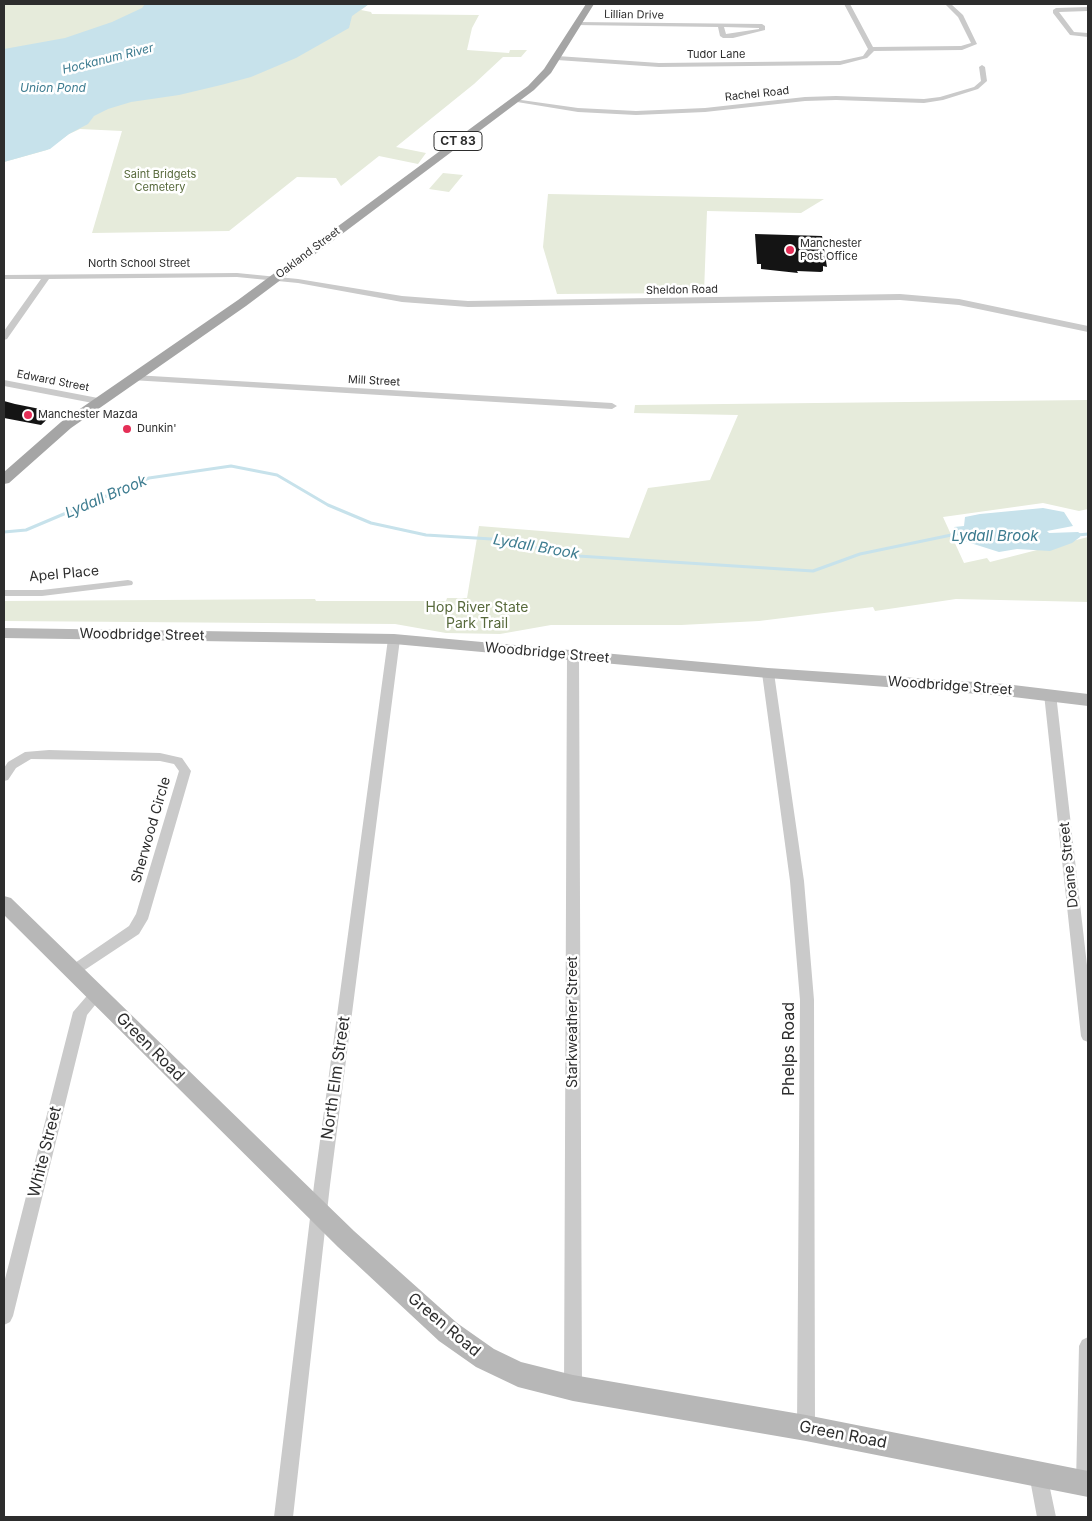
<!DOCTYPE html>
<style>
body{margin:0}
#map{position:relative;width:1092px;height:1521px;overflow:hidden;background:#fff;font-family:Inter,sans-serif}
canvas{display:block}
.frame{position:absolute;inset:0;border:5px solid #2d2d2d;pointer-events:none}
</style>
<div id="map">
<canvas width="1092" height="1521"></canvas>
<div class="frame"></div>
</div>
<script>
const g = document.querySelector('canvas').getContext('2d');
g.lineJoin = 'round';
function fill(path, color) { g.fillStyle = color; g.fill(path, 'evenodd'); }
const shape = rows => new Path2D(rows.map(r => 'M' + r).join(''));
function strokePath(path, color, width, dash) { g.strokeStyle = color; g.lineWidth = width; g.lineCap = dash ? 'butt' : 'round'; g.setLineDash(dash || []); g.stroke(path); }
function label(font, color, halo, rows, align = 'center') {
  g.font = font + ' Inter,sans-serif'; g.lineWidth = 5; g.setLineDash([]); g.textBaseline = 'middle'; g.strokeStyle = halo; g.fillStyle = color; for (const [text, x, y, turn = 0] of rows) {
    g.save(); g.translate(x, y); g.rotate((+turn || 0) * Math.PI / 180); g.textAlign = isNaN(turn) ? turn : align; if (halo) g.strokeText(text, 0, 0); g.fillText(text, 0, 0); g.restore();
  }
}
fill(shape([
 [4,4,369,4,361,10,371,12,372,14,479,15,472,28,467,50,509,53,510,50,527,50,521,57,503,57,474,84,396,147,426,153,418,164,379,156,341,186,336,178,297,177,229,231,92,233,122,131,80,129,69,134,47,150,4,162],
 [443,173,463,175,449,192,429,189],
 [548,194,824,199,801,213,707,211,704,293,557,294,543,247],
 [1088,400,1088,509,1079,511,1043,503,943,517,964,563,987,558,990,562,1088,537,1088,602,956,599,875,611,873,607,759,621,681,625,551,625,500,634,446,633,395,624,4,621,4,601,315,599,316,601,446,601,447,598,467,598,479,526,629,538,648,488,710,480,738,415,634,413,635,405]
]), '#e6ebdb');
fill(shape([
 [145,4,369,4,352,16,349,28,296,58,251,77,221,85,179,95,131,102,108,109,94,116,88,124,69,134,50,149,4,162,4,49,65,38,112,22,142,8],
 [1043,508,1064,512,1073,526,1047,531,1049,533,1078,532,1081,534,1080,537,1072,543,1050,551,1017,549,999,552,961,540,954,527,964,526,965,517,980,514]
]), '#c7e2eb');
strokePath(shape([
 [4,532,26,530,149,478,231,466,277,475,328,505,371,523,426,535,492,539,578,556,813,571,860,554,961,533],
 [1077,535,1088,534]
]), '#c7e2eb', 3);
fill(shape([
 [755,234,822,236,827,267,823,266,823,271,821,272,797,271,798,273,761,269,761,264,757,264],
 [4,401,15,404,55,412,41,425,4,418]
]), '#141414');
fill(shape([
 [844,4,850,4,873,47,961,46,971,43,958,17,945,4,951,4,963,15,977,44,962,50,874,51,867,58,840,65,659,67,557,60,554,58,557,56,659,63,840,61,863,56,868,49,844,4],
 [1088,7,1088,11,1059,12,1074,32,1088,33,1088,37,1070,35,1053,13,1053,10,1056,8,1088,7],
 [577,22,762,24,765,26,765,30,733,38,723,38,720,36,718,27,575,25,577,22],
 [724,27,759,28,759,29,726,34,724,27],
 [982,65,985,67,987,81,978,89,943,100,924,103,836,100,805,101,705,112,636,115,578,112,511,101,514,99,578,108,636,111,705,108,805,97,836,96,924,99,940,97,974,87,981,81,979,67,982,65],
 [237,273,298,279,402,296,468,301,900,294,959,299,1088,326,1088,332,959,305,900,300,468,307,402,302,298,283,237,277,49,279,7,339,4,340,4,331,41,279,4,279,4,275,237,273],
 [134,375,612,403,617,406,612,409,131,380,131,376,134,375],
 [4,380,98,398,103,401,98,404,4,386,4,380],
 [128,580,132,581,133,583,132,585,42,596,4,596,4,590,42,590,128,580],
 [394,635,400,639,330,1185,293,1517,274,1517,314,1185,388,639,394,635],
 [573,652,579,656,582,1388,579,1394,573,1397,567,1394,564,1388,567,656,573,652],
 [768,669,774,673,804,881,814,1000,815,1428,813,1435,806,1437,799,1435,797,1428,800,1000,790,881,762,673,768,669],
 [1050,690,1056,694,1088,974,1088,1042,1083,1040,1081,1036,1044,694,1050,690],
 [49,750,160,753,182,758,191,771,148,919,139,934,74,977,69,975,67,971,69,967,129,926,136,914,179,771,174,764,160,761,31,759,16,768,8,780,4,781,4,768,8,762,25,752,49,750],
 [97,988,102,990,104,994,87,1015,13,1316,10,1322,4,1325,4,1283,73,1012,92,990,97,988],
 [1088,1337,1088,1492,1085,1493,1078,1491,1076,1484,1079,1346,1082,1340,1088,1337],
 [1038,1465,1045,1467,1047,1474,1056,1517,1037,1517,1029,1474,1031,1467,1038,1465]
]), '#cacaca');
fill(shape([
 [4,628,394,634,768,668,1005,684,1088,694,1088,706,1005,696,768,678,394,644,4,638,4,628],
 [4,896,11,898,354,1231,457,1323,494,1349,521,1362,573,1375,806,1415,1088,1471,1088,1497,806,1441,573,1401,518,1387,476,1367,439,1341,338,1247,4,915,4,896]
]), '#b7b7b7');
fill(shape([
 [586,4,594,4,551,73,534,90,246,306,71,428,9,483,4,484,4,472,61,422,238,300,528,86,544,69,586,4]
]), '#a5a5a5');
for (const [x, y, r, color] of [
 [790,250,5,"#e52f57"],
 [28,415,5,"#e52f57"],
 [127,429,5,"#e52f57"]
]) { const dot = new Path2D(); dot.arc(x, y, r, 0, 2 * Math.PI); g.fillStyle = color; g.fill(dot); strokePath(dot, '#fff', 2); }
label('11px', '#2d2d2d', '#fff', [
 ["Lillian Drive",634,15,1],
 ["Tudor Lane",716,55],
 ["Rachel Road",757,94,-6],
 ["Oakland Street",308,253,-37],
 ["North School Street",139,264],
 ["Sheldon Road",682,290,-1],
 ["Edward Street",53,381,11],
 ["Mill Street",374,381,3]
]);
label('11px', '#57693b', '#fff', [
 ["Saint Bridgets",160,175],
 ["Cemetery",160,188]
]);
label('11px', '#2d2d2d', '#fff', [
 ["Manchester",800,244],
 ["Post Office",800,257],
 ["Manchester Mazda",38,415],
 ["Dunkin'",137,429]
], 'left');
label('italic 12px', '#3c7b8f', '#fff', [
 ["Hockanum River",108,59,-14],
 ["Union Pond",53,88]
]);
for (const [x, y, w] of [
 [458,141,48]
]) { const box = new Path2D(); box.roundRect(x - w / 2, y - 9.5, w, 19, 4); g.fillStyle = '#fff'; g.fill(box); strokePath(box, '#2d2d2d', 1); }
label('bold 12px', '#2d2d2d', null, [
 ["CT 83",458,141]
]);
label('14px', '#2d2d2d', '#fff', [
 ["Apel Place",64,574,-5],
 ["Woodbridge Street",142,635,1],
 ["Woodbridge Street",547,653,5],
 ["Woodbridge Street",950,686,4],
 ["Sherwood Circle",151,830,-74],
 ["Doane Street",1069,865,-96],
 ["Starkweather Street",573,1022,-90]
]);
label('14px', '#57693b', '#fff', [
 ["Hop River State",477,608],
 ["Park Trail",477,624]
]);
label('italic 15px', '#3c7b8f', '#fff', [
 ["Lydall Brook",106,497,-23],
 ["Lydall Brook",995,536],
 ["Lydall Brook",536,547,10]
]);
label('16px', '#2d2d2d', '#fff', [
 ["Green Road",150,1047,45],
 ["Phelps Road",789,1049,-90],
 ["North Elm Street",336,1078,-82],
 ["White Street",45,1152,-76],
 ["Green Road",444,1325,40],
 ["Green Road",843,1435,11]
]);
</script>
